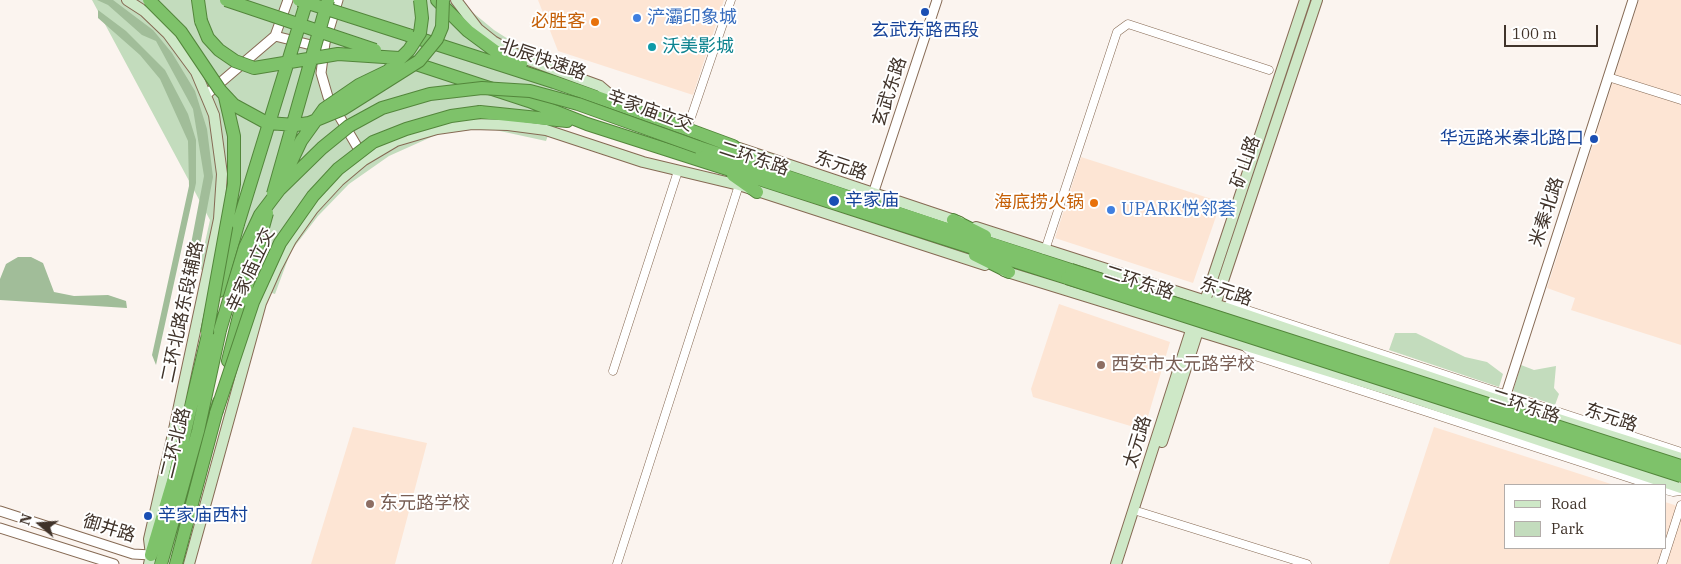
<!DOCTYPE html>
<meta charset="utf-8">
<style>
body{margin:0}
#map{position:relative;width:1681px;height:564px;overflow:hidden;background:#fbf4ef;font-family:"IBM Plex Serif",serif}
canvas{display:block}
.legend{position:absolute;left:1504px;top:484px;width:162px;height:65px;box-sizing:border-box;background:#fff;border:1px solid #b3adaa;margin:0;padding:6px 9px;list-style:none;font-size:15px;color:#40332a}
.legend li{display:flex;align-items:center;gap:10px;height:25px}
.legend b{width:25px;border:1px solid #b3adaa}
.north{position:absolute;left:15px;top:499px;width:50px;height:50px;-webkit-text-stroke:4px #fff;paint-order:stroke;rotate:288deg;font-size:14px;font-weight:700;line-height:20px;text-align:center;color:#40332a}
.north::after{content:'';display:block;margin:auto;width:18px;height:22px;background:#40332a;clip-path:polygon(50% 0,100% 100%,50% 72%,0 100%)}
.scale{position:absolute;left:1504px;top:25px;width:94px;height:22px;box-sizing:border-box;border:2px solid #40332a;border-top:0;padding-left:6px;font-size:15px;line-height:18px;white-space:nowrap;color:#40332a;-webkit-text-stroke:4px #fff;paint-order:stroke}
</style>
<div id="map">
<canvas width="1681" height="564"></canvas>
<ul class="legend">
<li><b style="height:6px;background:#cee8c7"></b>Road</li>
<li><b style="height:14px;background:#c3dcbd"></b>Park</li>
</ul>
<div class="north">N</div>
<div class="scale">100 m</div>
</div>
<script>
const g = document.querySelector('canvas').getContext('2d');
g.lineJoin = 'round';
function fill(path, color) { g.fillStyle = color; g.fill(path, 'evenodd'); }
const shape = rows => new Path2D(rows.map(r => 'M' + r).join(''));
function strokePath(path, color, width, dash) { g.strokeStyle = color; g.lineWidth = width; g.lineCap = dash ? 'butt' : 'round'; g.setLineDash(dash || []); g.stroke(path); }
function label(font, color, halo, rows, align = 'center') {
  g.font = font + ' "IBM Plex Serif","Noto Sans SC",serif'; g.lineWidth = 4; g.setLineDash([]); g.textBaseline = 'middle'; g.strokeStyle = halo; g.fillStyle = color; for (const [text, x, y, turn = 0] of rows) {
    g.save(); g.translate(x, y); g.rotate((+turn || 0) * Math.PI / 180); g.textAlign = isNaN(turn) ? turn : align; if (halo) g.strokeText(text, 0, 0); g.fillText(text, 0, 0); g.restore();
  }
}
fill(shape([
 [538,0,724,0,693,95,558,51],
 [1639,0,1681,0,1681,345,1571,310,1575,298,1547,288],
 [1081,157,1221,202,1193,283,1055,238],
 [1059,304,1170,342,1144,430,1033,397,1031,389],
 [353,427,427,443,395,564,311,564],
 [1434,427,1614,485,1505,485,1505,548,1665,548,1665,502,1681,507,1681,564,1389,564]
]), '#fde5d4');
fill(shape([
 [92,0,463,0,471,11,494,30,519,46,572,67,546,141,486,128,438,134,389,156,349,184,318,216,291,251,275,294,199,269,210,220],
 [1395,333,1416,333,1465,357,1487,362,1503,374,1499,387,1389,350],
 [1521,365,1534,370,1556,366,1554,388,1559,394,1555,405,1513,391]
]), '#c3dcbd');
fill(shape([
 [97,0,113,0,153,30,172,53,195,91,207,129,213,177,200,246,191,244,204,176,193,109,156,41,142,35,108,5],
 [98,10,126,31,165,70,188,114,196,140,196,183,156,365,152,355,189,186,188,141,160,79,140,55,98,18],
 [18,257,31,257,43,263,54,292,74,296,108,295,126,301,127,308,0,300,0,279,6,264]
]), '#a1bd99');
const minor = shape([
 [1608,77,1681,100],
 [687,129,731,0],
 [1045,250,1117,32,1128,24,1269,70],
 [1229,304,1681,452],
 [1244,346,1255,356,1651,485],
 [613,371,678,171],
 [1665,490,1673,492,1681,491],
 [1140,512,1307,564],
 [617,564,739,185],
 [1662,564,1681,505]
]);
const tertiary = shape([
 [338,0,325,43,321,73,328,97,362,155],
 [275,36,319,47],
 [207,94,275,36,288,0],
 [873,194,937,0],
 [1502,407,1633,0],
 [0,511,133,554,151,555],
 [0,528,114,564]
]);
const secondary = shape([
 [127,0,144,11,168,34,196,72,214,115,222,174,219,219,173,434,149,539,151,555,149,564],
 [456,0,478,29,493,41,523,58,600,86,620,103],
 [739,148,960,222],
 [976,227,1206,301,1489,397,1681,458],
 [1004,271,1392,391,1681,488],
 [1215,305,1317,0],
 [1203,307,1305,0],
 [1162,442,1198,331],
 [189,564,261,303,276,269,291,240,313,209,339,181,364,160,396,141,437,129,472,124,508,125,546,130,643,162,739,185,985,265],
 [1116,564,1193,324]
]);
const trunk = shape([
 [198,0,201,21],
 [437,0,468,31,495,51,521,64],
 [408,35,554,82,687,129,733,146,755,162],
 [407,61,529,101,587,124,1067,278],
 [480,112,567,121],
 [698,147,1071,270],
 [733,175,757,192],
 [953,220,985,236],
 [975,255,1009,272],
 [219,291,238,224],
 [228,361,243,300],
 [151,555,174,478,211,322],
 [161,564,198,431,220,330],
 [176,564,219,402]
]);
strokePath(minor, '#866a54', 9);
strokePath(tertiary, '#866a54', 11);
strokePath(secondary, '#866a54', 12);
strokePath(trunk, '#53863b', 14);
strokePath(minor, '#fff', 8);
strokePath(tertiary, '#fff', 9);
strokePath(secondary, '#cee8c7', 10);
strokePath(trunk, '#7ec26a', 12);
const trunkBridge = shape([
 [149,0,181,32,220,90,234,105,267,123,296,125,309,123,343,109,419,61,437,39,442,27,443,0],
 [226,0,375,50],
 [299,0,408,35],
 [201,21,208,38,219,50,235,61,254,68,338,54,399,58],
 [284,177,301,141,324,109,359,85,388,71,409,50,420,33,422,18,420,0],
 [273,194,328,0],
 [238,224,307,0],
 [1071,270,1681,466],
 [1067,278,1681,476],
 [243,300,267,213],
 [220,330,245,247,260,215,279,190,322,148,349,126,382,108,430,94,482,88,530,91,578,104,698,147],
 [207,333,234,184,234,136,225,97],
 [216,413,253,302,280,243,313,196,338,169,373,142,406,129,451,116,480,112]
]);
strokePath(trunkBridge, '#53863b', 14, []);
strokePath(trunkBridge, '#7ec26a', 12);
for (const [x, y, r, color] of [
 [925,12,5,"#1a4fb4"],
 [637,18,5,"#3f7fe0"],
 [595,22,5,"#e8710a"],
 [652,47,5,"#0f9aa8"],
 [1594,139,5,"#1a4fb4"],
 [834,201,6,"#1a4fb4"],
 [1094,203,5,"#e8710a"],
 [1111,210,5,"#3f7fe0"],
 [1101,365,5,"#8d6e63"],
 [370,504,5,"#8d6e63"],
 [148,516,5,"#1a4fb4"]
]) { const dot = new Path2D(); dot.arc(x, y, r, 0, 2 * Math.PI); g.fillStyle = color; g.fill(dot); strokePath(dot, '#fff', 2); }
label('18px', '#366cbe', '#fff', [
 ["浐灞印象城",647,18],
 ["UPARK悦邻荟",1121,210]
], 'left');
label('18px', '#c56008', '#fff', [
 ["必胜客",585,22],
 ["海底捞火锅",1084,203]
], 'right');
label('18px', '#164399', '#fff', [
 ["玄武东路西段",925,31,"center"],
 ["华远路米秦北路口",1584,139,"right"],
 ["辛家庙",845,201],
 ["辛家庙西村",158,516]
], 'left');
label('18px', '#0d838f', '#fff', [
 ["沃美影城",662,47]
], 'left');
label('18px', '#40332a', '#fff', [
 ["北辰快速路",543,60,19],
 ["玄武东路",890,92,-72],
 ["辛家庙立交",650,111,20],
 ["二环东路",754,159,18],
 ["矿山路",1246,162,-71],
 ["东元路",841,166,19],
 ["米秦北路",1547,212,-72],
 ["辛家庙立交",251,270,-65],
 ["二环东路",1139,283,18],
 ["东元路",1226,292,19],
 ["二环北路东段辅路",183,312,-78],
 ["二环东路",1525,407,18],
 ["东元路",1611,418,18],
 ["太元路",1138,442,-73],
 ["二环北路",176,443,-76],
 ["御井路",109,529,17]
]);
label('18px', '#785e54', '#fff', [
 ["西安市太元路学校",1111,365],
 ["东元路学校",380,504]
], 'left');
</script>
